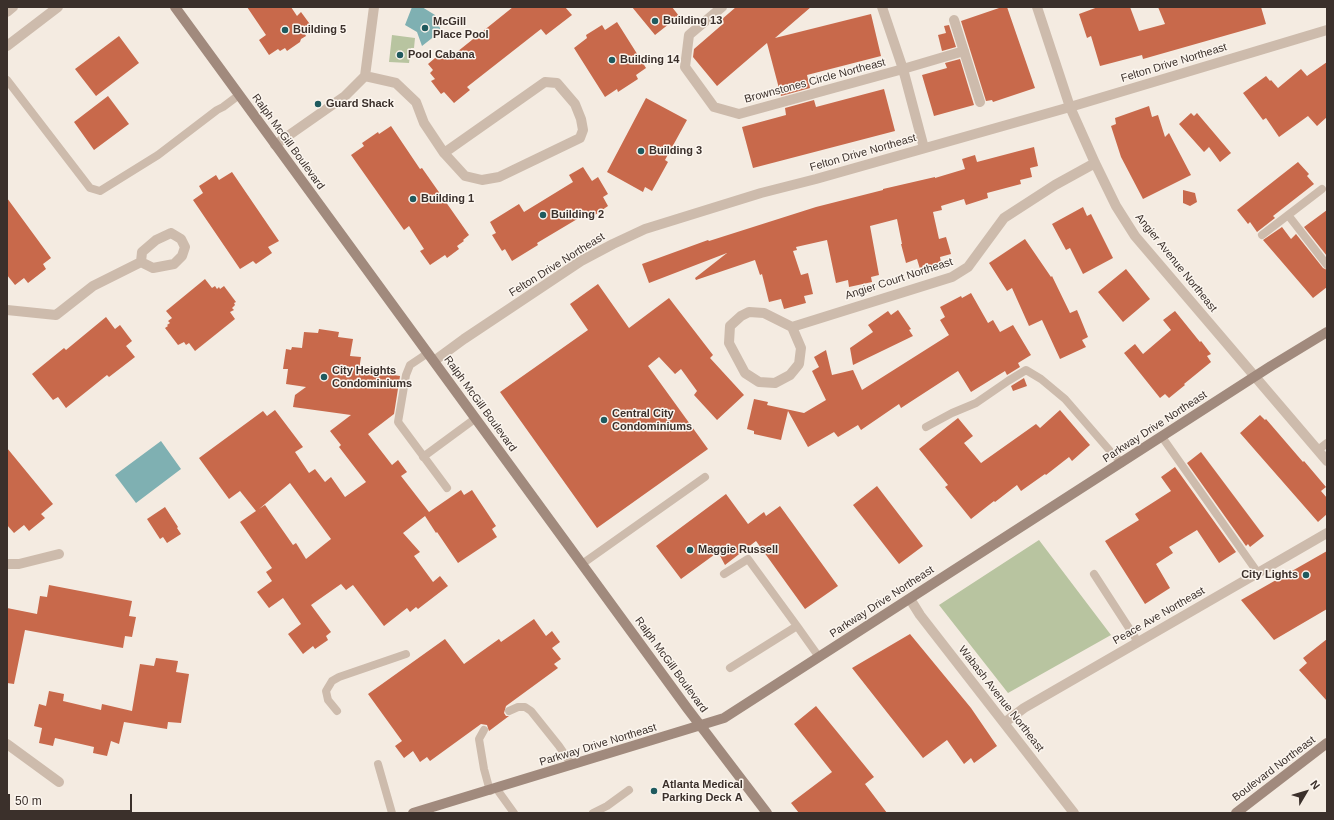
<!DOCTYPE html>
<style>
body{margin:0}
#map{position:relative;width:1334px;height:820px;overflow:hidden;background:#f4ebe1;font-family:Arial,sans-serif}
canvas{display:block}
.frame{position:absolute;inset:0;border:8px solid #3b302b;pointer-events:none}
.north{position:absolute;left:1286px;top:772px;width:40px;height:40px;-webkit-text-stroke:3px #fbf5ee;paint-order:stroke;rotate:52deg;font-size:11px;font-weight:700;line-height:16px;text-align:center;color:#3b302b}
.north::after{content:'';display:block;margin:auto;width:14px;height:18px;background:#3b302b;clip-path:polygon(50% 0,100% 100%,50% 72%,0 100%)}
.scale{position:absolute;left:8px;top:794px;width:124px;height:18px;box-sizing:border-box;border:2px solid #3b302b;border-top:0;padding-left:5px;font-size:12px;line-height:14px;white-space:nowrap;color:#3b302b;-webkit-text-stroke:3px #fbf5ee;paint-order:stroke}
</style>
<div id="map">
<canvas width="1334" height="820"></canvas>
<div class="frame"></div>
<div class="north">N</div>
<div class="scale">50 m</div>
</div>
<script>
const g = document.querySelector('canvas').getContext('2d');
g.lineJoin = 'round';
function fill(path, color) { g.fillStyle = color; g.fill(path, 'evenodd'); }
const shape = rows => new Path2D(rows.map(r => 'M' + r).join(''));
function strokePath(path, color, width, dash) { g.strokeStyle = color; g.lineWidth = width; g.lineCap = dash ? 'butt' : 'round'; g.setLineDash(dash || []); g.stroke(path); }
function label(font, color, halo, rows, align = 'center') {
  g.font = font + ' Arial,sans-serif'; g.lineWidth = 3; g.setLineDash([]); g.textBaseline = 'middle'; g.strokeStyle = halo; g.fillStyle = color; for (const [text, x, y, turn = 0] of rows) {
    g.save(); g.translate(x, y); g.rotate((+turn || 0) * Math.PI / 180); g.textAlign = isNaN(turn) ? turn : align; if (halo) g.strokeText(text, 0, 0); g.fillText(text, 0, 0); g.restore();
  }
}
fill(shape([
 [392,35,415,38,414,48,411,48,409,63,389,62],
 [1039,540,1111,635,1008,693,939,605]
]), '#b8c4a0');
fill(shape([
 [412,7,422,7,435,15,441,31,422,46,417,32,405,25],
 [161,441,181,469,136,503,115,475]
]), '#7fb0b2');
fill(shape([
 [247,7,291,7,297,16,301,12,312,27,304,32,306,36,301,39,300,42,287,51,285,48,280,51,278,49,269,55,259,40,266,35],
 [513,7,565,7,572,15,546,35,541,29,467,87,470,90,454,103,444,92,441,94,431,81,435,79,430,73,433,70,428,64,441,53,447,60],
 [632,7,672,7,679,16,655,35],
 [736,7,811,7,775,38,871,14,881,56,807,75,810,88,781,96,767,43,717,86,693,57,694,49,724,23,721,20],
 [1002,7,1007,7,1035,88,993,102,992,100,986,101,961,21],
 [1098,7,1130,7,1139,31,1165,24,1158,7,1261,7,1266,24,1143,59,1142,55,1100,66,1091,36,1087,38,1079,14],
 [617,22,646,68,636,75,638,79,618,92,617,89,605,97,574,48,587,38,586,35,602,25,605,30],
 [949,25,956,47,942,51,938,35,946,33,944,26],
 [119,36,139,63,96,96,75,69],
 [960,59,974,105,934,116,922,75,947,68,945,63],
 [1327,62,1327,117,1317,126,1308,116,1279,137,1266,118,1263,120,1243,93,1266,76,1270,81,1271,80,1278,88,1301,69,1307,76],
 [884,89,895,131,753,168,742,127,786,115,785,108,814,100,816,107],
 [108,96,129,124,94,150,74,122],
 [646,98,687,120,665,160,668,162,652,191,645,187,643,192,607,172],
 [1149,106,1152,117,1158,115,1165,137,1169,133,1191,175,1143,199,1121,157,1111,126,1116,124,1115,118],
 [1191,113,1194,116,1197,113,1231,153,1220,162,1209,147,1204,152,1179,124],
 [391,126,420,169,422,168,469,235,463,240,464,241,457,246,459,249,447,258,445,255,430,265,420,251,424,249,409,226,404,230,351,155,364,146,362,143,378,132,379,134],
 [1034,147,1038,166,1030,168,1032,177,1020,180,1021,184,987,193,988,198,966,205,964,199,941,206,942,210,933,212,939,239,946,237,951,254,940,257,941,263,920,269,917,259,906,263,901,244,902,244,897,219,870,226,879,275,871,277,872,282,849,287,848,280,836,283,827,240,796,247,797,250,793,251,801,275,808,273,813,294,804,296,806,303,784,309,781,299,769,302,762,274,760,275,755,260,696,280,695,278,727,253,649,283,642,264,708,240,709,241,816,207,883,190,883,189,935,177,935,178,965,169,962,159,975,155,977,162],
 [1298,162,1309,174,1307,176,1314,184,1273,216,1275,218,1257,232,1250,222,1248,224,1237,210],
 [583,167,592,181,598,177,608,194,603,197,608,206,592,217,589,212,537,243,538,245,512,261,505,249,502,251,492,235,496,233,490,222,519,204,524,212,573,182,569,175],
 [232,172,279,241,268,247,272,253,256,264,253,261,240,269,193,200,203,193,199,186,216,175,219,180],
 [1183,190,1195,193,1197,202,1190,206,1183,203],
 [7,198,51,258,43,264,46,269,28,283,24,278,15,285,7,275],
 [1083,207,1087,216,1091,214,1113,258,1083,274,1070,248,1066,250,1052,224],
 [1327,210,1327,256,1304,227],
 [1282,227,1291,239,1296,234,1323,268,1327,270,1327,287,1313,298,1263,240],
 [1025,239,1051,277,1052,276,1070,313,1077,310,1088,337,1082,340,1086,347,1060,359,1042,320,1029,326,1012,288,1007,291,989,263],
 [1126,269,1150,299,1123,322,1098,292],
 [205,279,212,288,215,286,217,289,219,287,220,289,224,286,236,302,234,303,235,305,232,308,234,310,230,312,235,319,195,351,189,343,186,345,184,342,178,345,165,328,168,326,167,325,170,323,168,321,172,318,166,311],
 [598,284,629,328,669,298,713,355,710,358,744,395,717,420,694,395,697,391,681,369,675,374,659,357,648,366,708,449,597,528,500,392,588,330,570,304],
 [971,293,988,323,993,320,1000,332,1013,325,1031,355,1018,363,1020,367,1007,375,1005,371,971,392,958,371,901,408,899,404,861,430,858,425,838,437,834,432,808,447,788,411,781,440,754,434,754,431,747,429,754,399,768,402,767,405,804,413,826,400,812,371,819,367,814,357,826,350,832,375,853,370,862,390,949,335,940,320,945,317,940,307,961,296,962,298],
 [898,310,911,329,909,330,913,336,853,365,850,348,873,332,868,325,888,311,891,315],
 [1175,311,1200,342,1201,341,1211,354,1207,356,1211,362,1184,384,1185,385,1169,398,1165,394,1160,398,1124,353,1135,344,1143,354,1171,330,1163,320],
 [106,317,115,329,120,325,132,341,126,346,135,357,109,377,107,375,66,408,58,397,53,400,32,374,64,348,66,350],
 [319,329,339,332,338,337,353,339,350,356,361,357,359,370,400,376,394,414,368,434,392,465,398,460,407,472,401,476,429,512,461,490,464,495,472,490,496,526,492,529,497,537,458,563,437,532,436,533,425,516,403,533,420,552,414,556,433,582,440,576,448,586,418,609,416,607,410,612,407,608,384,626,353,585,346,590,341,584,311,605,331,632,326,636,328,640,315,649,313,646,303,654,288,634,301,624,283,598,269,608,257,592,272,581,266,572,272,568,240,522,256,511,240,491,229,499,199,458,263,411,267,416,275,410,303,447,295,452,309,473,315,469,325,482,331,477,345,497,366,482,339,447,341,445,330,431,351,415,293,407,295,395,306,387,286,384,288,369,283,369,286,349,291,350,292,347,302,348,304,332,318,333],
 [290,483,331,539,306,559,296,543,293,545,265,505,259,509],
 [1024,378,1027,386,1013,391,1011,386],
 [1060,410,1090,445,1072,461,1069,457,1046,475,1045,474,1021,491,1017,485,995,502,994,501,971,519,945,487,948,485,919,449,958,418,973,436,964,443,981,463,1036,424,1040,428],
 [1260,415,1265,420,1266,419,1303,462,1304,461,1326,487,1321,491,1327,498,1327,514,1318,522,1240,433],
 [7,448,53,504,41,514,45,518,29,531,24,525,14,533,7,525],
 [1201,452,1264,536,1250,547,1248,544,1246,546,1187,463],
 [1175,467,1236,552,1219,563,1197,530,1169,547,1173,553,1156,564,1170,588,1145,604,1105,541,1139,520,1135,514,1171,491,1161,477],
 [877,486,923,546,899,564,853,505],
 [726,494,748,524,764,512,766,516,780,506,838,586,805,609,756,541,725,565,718,552,681,579,656,546],
 [165,507,178,527,177,528,181,534,167,543,163,537,160,539,147,519],
 [1327,551,1327,609,1274,640,1241,600],
 [49,585,132,601,129,616,136,617,132,637,125,636,123,648,25,630,14,684,7,683,7,608,37,614,40,596,47,597],
 [534,619,546,636,552,631,560,642,552,648,561,659,554,664,558,668,506,706,504,713,506,716,509,716,489,731,487,725,481,724,430,761,427,757,420,762,413,751,404,758,395,746,402,741,368,694,445,639,464,664,499,639,501,642],
 [910,634,971,708,997,746,974,763,971,758,964,764,947,740,923,758,852,668],
 [1327,639,1327,701,1299,670,1307,663,1303,658],
 [156,658,178,661,176,672,189,674,181,723,168,722,167,729,124,722,119,744,111,741,107,756,93,753,94,747,55,738,53,746,39,743,42,728,34,726,39,704,46,706,49,691,64,694,63,701,101,710,102,704,132,711,140,664,154,666],
 [816,706,874,777,865,784,887,813,799,813,791,803,832,772,794,724]
]), '#c8694b');
strokePath(shape([
 [7,80,90,188,100,191,158,155,217,110,223,107,239,95],
 [1288,215,1327,265],
 [1262,235,1322,189],
 [428,353,410,365,406,375,398,422,447,488],
 [926,427,952,413,976,403,1008,381,1026,370,1041,379,1065,399,1111,452,1122,463],
 [1162,437,1258,573],
 [1318,450,1327,443],
 [423,457,476,418],
 [582,564,705,477],
 [724,574,748,559,797,626],
 [1094,574,1138,642],
 [730,668,797,626,819,657],
 [337,711,328,700,326,691,332,681,339,677,406,654],
 [509,711,518,707,525,707,531,711,559,746,572,765],
 [484,730,479,739,484,769,490,791],
 [378,764,392,813],
 [496,788,514,813],
 [593,813,607,806,629,790]
]), '#cdbbac', 8);
strokePath(shape([
 [722,7,689,35,685,67,714,107,739,114,903,69,964,51],
 [882,7,903,69,924,148],
 [1037,7,1070,107,1095,163,1116,206,1135,236,1327,461],
 [7,12,13,7],
 [954,20,980,102],
 [7,46,58,7],
 [365,76,396,83,416,102,424,123,444,153,465,176,482,180,499,177,580,138,583,130,581,119,575,104,557,83,545,82,444,153],
 [275,145,345,96,365,76,374,7],
 [171,233,181,239,185,247,182,256,174,264,153,268,141,262,142,252,156,240,171,233],
 [7,310,56,315,93,286,141,262],
 [792,327,801,348,799,364,790,375,775,383,759,382,745,373,729,343,730,326,741,316,749,312,764,313,792,327,952,277,968,267,1004,218,1055,185,1095,163],
 [434,361,464,339,581,261,613,244,645,229,761,193,816,179,1070,107,1327,30],
 [7,564,19,564,59,554],
 [910,599,920,615,1074,813],
 [1004,723,1024,708,1327,533],
 [7,744,59,782]
]), '#cdbbac', 10);
strokePath(shape([
 [175,7,687,708,767,813],
 [413,813,724,718,1271,366,1327,332],
 [1236,813,1327,743]
]), '#a18a7d', 10);
for (const [x, y, r, color] of [
 [655,21,4,"#1f5a5e"],
 [425,28,4,"#1f5a5e"],
 [285,30,4,"#1f5a5e"],
 [400,55,4,"#1f5a5e"],
 [612,60,4,"#1f5a5e"],
 [318,104,4,"#1f5a5e"],
 [641,151,4,"#1f5a5e"],
 [413,199,4,"#1f5a5e"],
 [543,215,4,"#1f5a5e"],
 [324,377,4,"#1f5a5e"],
 [604,420,4,"#1f5a5e"],
 [690,550,4,"#1f5a5e"],
 [1306,575,4,"#1f5a5e"],
 [654,791,4,"#1f5a5e"]
]) { const dot = new Path2D(); dot.arc(x, y, r, 0, 2 * Math.PI); g.fillStyle = color; g.fill(dot); strokePath(dot, '#fbf5ee', 1.5); }
label('bold 11px', '#3b302b', '#fbf5ee', [
 ["Building 13",663,21],
 ["McGill",433,22],
 ["Place Pool",433,35],
 ["Building 5",293,30],
 ["Pool Cabana",408,55],
 ["Building 14",620,60],
 ["Guard Shack",326,104],
 ["Building 3",649,151],
 ["Building 1",421,199],
 ["Building 2",551,215],
 ["City Heights",332,371],
 ["Condominiums",332,384],
 ["Central City",612,414],
 ["Condominiums",612,427],
 ["Maggie Russell",698,550],
 ["City Lights",1298,575,"right"],
 ["Atlanta Medical",662,785],
 ["Parking Deck A",662,798]
], 'left');
label('11px', '#3b302b', '#fbf5ee', [
 ["Felton Drive Northeast",1174,63,-17],
 ["Brownstones Circle Northeast",815,81,-15],
 ["Ralph McGill Boulevard",288,142,54],
 ["Felton Drive Northeast",863,153,-16],
 ["Angier Avenue Northeast",1176,263,51],
 ["Felton Drive Northeast",557,265,-32],
 ["Angier Court Northeast",899,279,-18],
 ["Ralph McGill Boulevard",480,404,54],
 ["Parkway Drive Northeast",1155,427,-33],
 ["Parkway Drive Northeast",882,602,-33],
 ["Peace Ave Northeast",1159,616,-30],
 ["Ralph McGill Boulevard",671,665,54],
 ["Wabash Avenue Northeast",1001,699,52],
 ["Parkway Drive Northeast",598,745,-17],
 ["Boulevard Northeast",1274,769,-37]
]);
</script>
